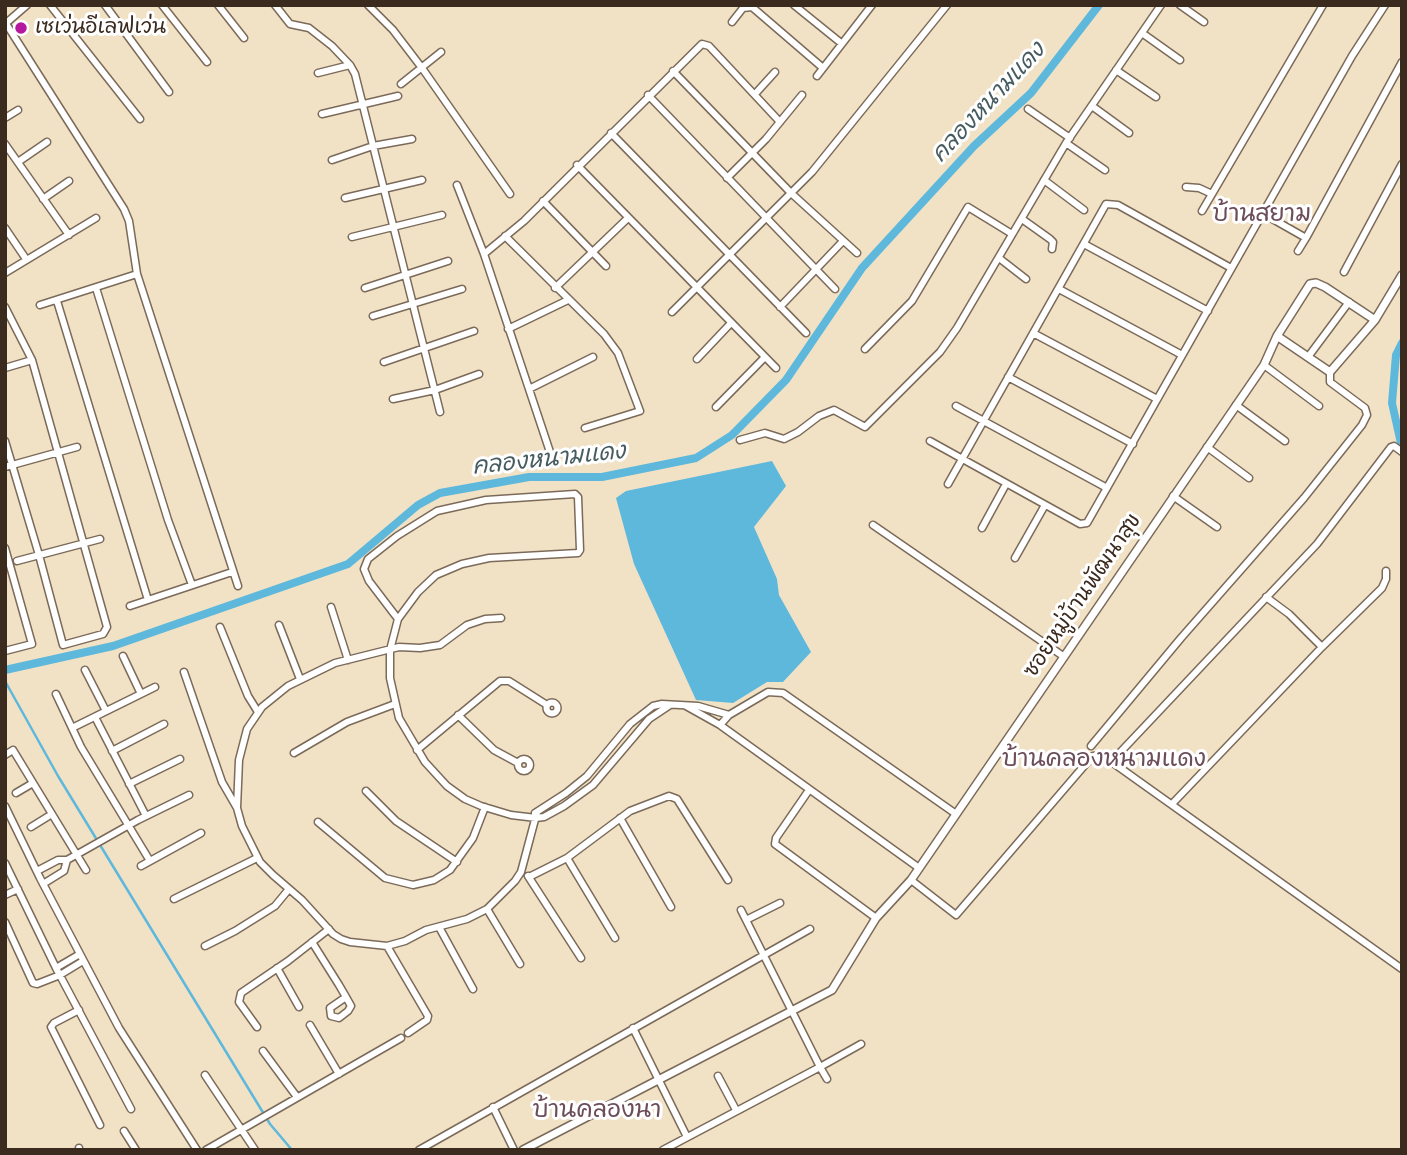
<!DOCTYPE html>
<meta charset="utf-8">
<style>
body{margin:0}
#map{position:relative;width:1407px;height:1155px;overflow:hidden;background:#f1e2c6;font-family:Pangolin,sans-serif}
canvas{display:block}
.frame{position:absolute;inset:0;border:7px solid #3b2a1e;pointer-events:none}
</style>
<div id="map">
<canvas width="1407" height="1155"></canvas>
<div class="frame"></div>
</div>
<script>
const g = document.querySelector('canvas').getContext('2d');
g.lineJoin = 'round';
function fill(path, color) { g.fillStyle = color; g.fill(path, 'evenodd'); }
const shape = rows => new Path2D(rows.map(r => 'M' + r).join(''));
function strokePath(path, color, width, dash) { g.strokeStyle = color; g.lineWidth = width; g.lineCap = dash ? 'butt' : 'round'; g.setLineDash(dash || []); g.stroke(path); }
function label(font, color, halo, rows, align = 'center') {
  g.font = font + ' Pangolin,"Playpen Sans Thai",sans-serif'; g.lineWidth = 6; g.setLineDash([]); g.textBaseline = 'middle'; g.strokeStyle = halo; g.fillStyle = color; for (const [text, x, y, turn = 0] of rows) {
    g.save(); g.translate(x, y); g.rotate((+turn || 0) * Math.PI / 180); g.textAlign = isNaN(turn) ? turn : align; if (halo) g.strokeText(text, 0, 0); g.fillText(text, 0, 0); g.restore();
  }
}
fill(shape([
 [772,461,786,486,754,527,777,579,779,595,811,652,783,682,767,682,733,703,696,700,634,564,616,498,626,491]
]), '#5eb8dc');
strokePath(shape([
 [5,681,58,776,270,1124,292,1150]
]), '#5eb8dc', 2.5);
strokePath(shape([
 [1402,343,1396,355,1392,403,1402,448],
 [5,670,113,646,348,564,418,505,440,493,529,477,602,477,696,458,732,435,786,380,862,268,974,146,1031,93,1099,5]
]), '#5eb8dc', 8);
const minor = shape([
 [50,5,140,119],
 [105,5,169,92],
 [162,5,207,62],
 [218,5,244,38],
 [275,5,290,24,309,28,332,46,350,65,355,74,440,412],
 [368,5,393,30,422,68,510,194],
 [794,5,841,43],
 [1180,5,1204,22],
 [5,22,124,209,129,221,137,274,238,586],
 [732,22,743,8,752,7,823,68],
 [5,24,27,5],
 [1142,33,1180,60],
 [1116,70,1156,97],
 [673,71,791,193,857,253],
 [318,73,350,65],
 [817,76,872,5],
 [401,84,441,52],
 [755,94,775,72],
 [648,95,835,289],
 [1092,106,1129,133],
 [1028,109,1070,138],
 [322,114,398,96],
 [5,118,18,110],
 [611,133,806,333],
 [1066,143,1105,170],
 [5,144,69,235],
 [332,160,373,146,412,139],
 [18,162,47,142],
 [577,165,776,368],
 [727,178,766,139,802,95],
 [1044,180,1084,210],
 [457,185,484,254,553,461],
 [1186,187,1199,188,1212,194],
 [345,198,422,180],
 [43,199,69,181],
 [543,201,606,266],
 [1202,211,1323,5],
 [1262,213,1306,238,1402,62],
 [1022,219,1050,239,1053,242,1052,249],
 [5,228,26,259],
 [505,236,604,334,618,353,640,411,585,428],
 [352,237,442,215],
 [1084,244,1208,311],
 [1298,251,1306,238],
 [484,254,524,221,702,44,709,46,780,122],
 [999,258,1026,279],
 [1344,272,1402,164],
 [5,273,96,218],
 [96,288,168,520,192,585],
 [365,288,448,261],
 [555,288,628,218],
 [1059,289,1182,355],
 [57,301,148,600],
 [40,305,137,274],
 [5,307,32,360,107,627,103,634,63,645,39,555,5,441],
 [780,307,843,241],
 [672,312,812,172,947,5],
 [373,316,462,289],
 [508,329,568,300],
 [1033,333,1157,399],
 [865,349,912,301,968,207,1012,234],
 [1308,357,1349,302],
 [697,359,731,323],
 [384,362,474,331],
 [1264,365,1319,406],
 [5,368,32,360],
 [1008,377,1133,444],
 [529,389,593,357],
 [393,399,435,390,479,374],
 [1236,405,1285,441],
 [956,406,1107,488],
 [716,407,765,357],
 [740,440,765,433,784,439,798,432,819,416,834,410,865,427,940,352,957,328,1066,143,1161,5],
 [930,441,1080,524,1087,523,1352,56,1385,5],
 [1207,447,1249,478],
 [5,467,77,447],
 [948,484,1106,204,1118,205,1231,268],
 [1173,496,1217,527],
 [873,525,1063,656],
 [982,528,1006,484],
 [5,548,32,644,5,651],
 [1015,558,1045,505],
 [17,561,100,539],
 [1266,597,1289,614,1322,647],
 [130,606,232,572],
 [331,607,348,660],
 [501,618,485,619,467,625,440,645,420,648,399,647,335,663,288,686,262,707,247,729,239,760,237,808,242,826,260,862,273,875,302,900,333,934,341,939,350,942,387,946,405,941,426,930,467,919,487,909,515,881,521,872,537,812],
 [398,619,369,581,364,569,368,559,397,536,437,511,455,507,486,500,575,494,578,497,580,550,578,553,489,558,462,564,436,575,418,592,398,619,390,650,390,678,399,718,425,762,447,786,465,799,481,806,511,815,536,818,544,817,564,806,593,785,649,719,670,705],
 [279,625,300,679],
 [220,627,248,696,258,712],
 [123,656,141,694],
 [85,670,106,711],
 [184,672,222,782,237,808],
 [56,694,81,747,150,861],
 '546.5 708a5.5 5.5 0 1 1 11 0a5.5 5.5 0 1 1-11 0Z',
 [686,706,720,725,729,715,768,692,783,693,956,814],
 [458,715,494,750,518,763],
 [95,717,146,816],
 [720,725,919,868],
 [72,728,155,687],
 [1091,746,1181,638,1304,498,1362,425,1367,415,1365,408,1330,382,1330,372],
 [417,750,500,681,509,681,547,705],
 [112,751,164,724],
 [294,753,347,722,395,704],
 [5,755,13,750,86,870],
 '518 765a6 6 0 1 1 12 0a6 6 0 1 1-12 0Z',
 [1111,762,1317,544,1391,447,1394,446,1402,452],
 [129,784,180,759],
 [809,790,776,838,775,844,876,918],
 [366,791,396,821,457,862],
 [16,793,33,783],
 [1172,804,1322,647,1382,588,1386,579,1386,571],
 [5,806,40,878,119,1028,197,1150],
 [535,813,566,793,587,776,630,724,653,706,662,704,698,706,729,715],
 [620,818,671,907],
 [318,822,385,878,413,885,434,880,450,870,473,838,485,807],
 [31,827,52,814],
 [567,858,615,938],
 [67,860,138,820,189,795],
 [5,863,56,968,80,954],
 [141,866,201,833],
 [37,871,58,860,67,860,64,871,43,884],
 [528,876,581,958],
 [529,877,567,858,630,811,669,796,677,799,728,880],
 [911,880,956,915,1090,759,1093,756,1102,755,1402,969],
 [5,895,18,889],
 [174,899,257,858],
 [487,909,520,964],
 [746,920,780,903],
 [5,922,33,983,37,984,60,975,83,961],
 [439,927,473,989],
 [312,942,339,985,346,997,351,1006,348,1011,339,1018,331,1016,330,1008,346,997],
 [205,946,235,931,275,906,289,889],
 [387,946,428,1016,427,1020,408,1033],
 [56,968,131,1109],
 [277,968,299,1007],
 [79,1010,54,1023,51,1027,100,1125],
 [310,1025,339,1074],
 [257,1027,239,1002,241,993,288,961,329,929],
 [633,1028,687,1137],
 [263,1051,297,1097],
 [205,1075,255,1150],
 [718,1076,736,1110],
 [827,1079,820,1067,861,1044],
 [493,1107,514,1150],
 [124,1131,136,1150],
 [79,1148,79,1150],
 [206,1150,401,1038],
 [419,1150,810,929],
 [663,1150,820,1067,741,910]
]);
const tertiary = shape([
 [1277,336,1330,372,1375,320,1402,275],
 [523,1150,832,990,876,918,911,880,1264,365,1277,336,1310,284,1316,283,1325,287,1375,320]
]);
strokePath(minor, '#7b6a59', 9);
strokePath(tertiary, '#7b6a59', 10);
strokePath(minor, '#fff', 6);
strokePath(tertiary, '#fff', 7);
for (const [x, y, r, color] of [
 [21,28,7,"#b5179e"]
]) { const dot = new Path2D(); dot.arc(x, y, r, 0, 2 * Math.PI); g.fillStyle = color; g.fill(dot); strokePath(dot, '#fff', 2.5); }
label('21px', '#3b2a1e', '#fff', [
 ["เซเว่นอีเลฟเว่น",35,28]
], 'left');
label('21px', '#3b2a1e', '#fff', [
 ["ซอยหมู่บ้านพัฒนาสุข",1083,596,-56]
]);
label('italic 23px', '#475c60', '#fff', [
 ["คลองหนามแดง",989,103,-47],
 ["คลองหนามแดง",549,460,-6]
]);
label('24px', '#6c4d5a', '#fff', [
 ["บ้านสยาม",1262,215],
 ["บ้านคลองหนามแดง",1104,760],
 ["บ้านคลองนา",597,1111]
]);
</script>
